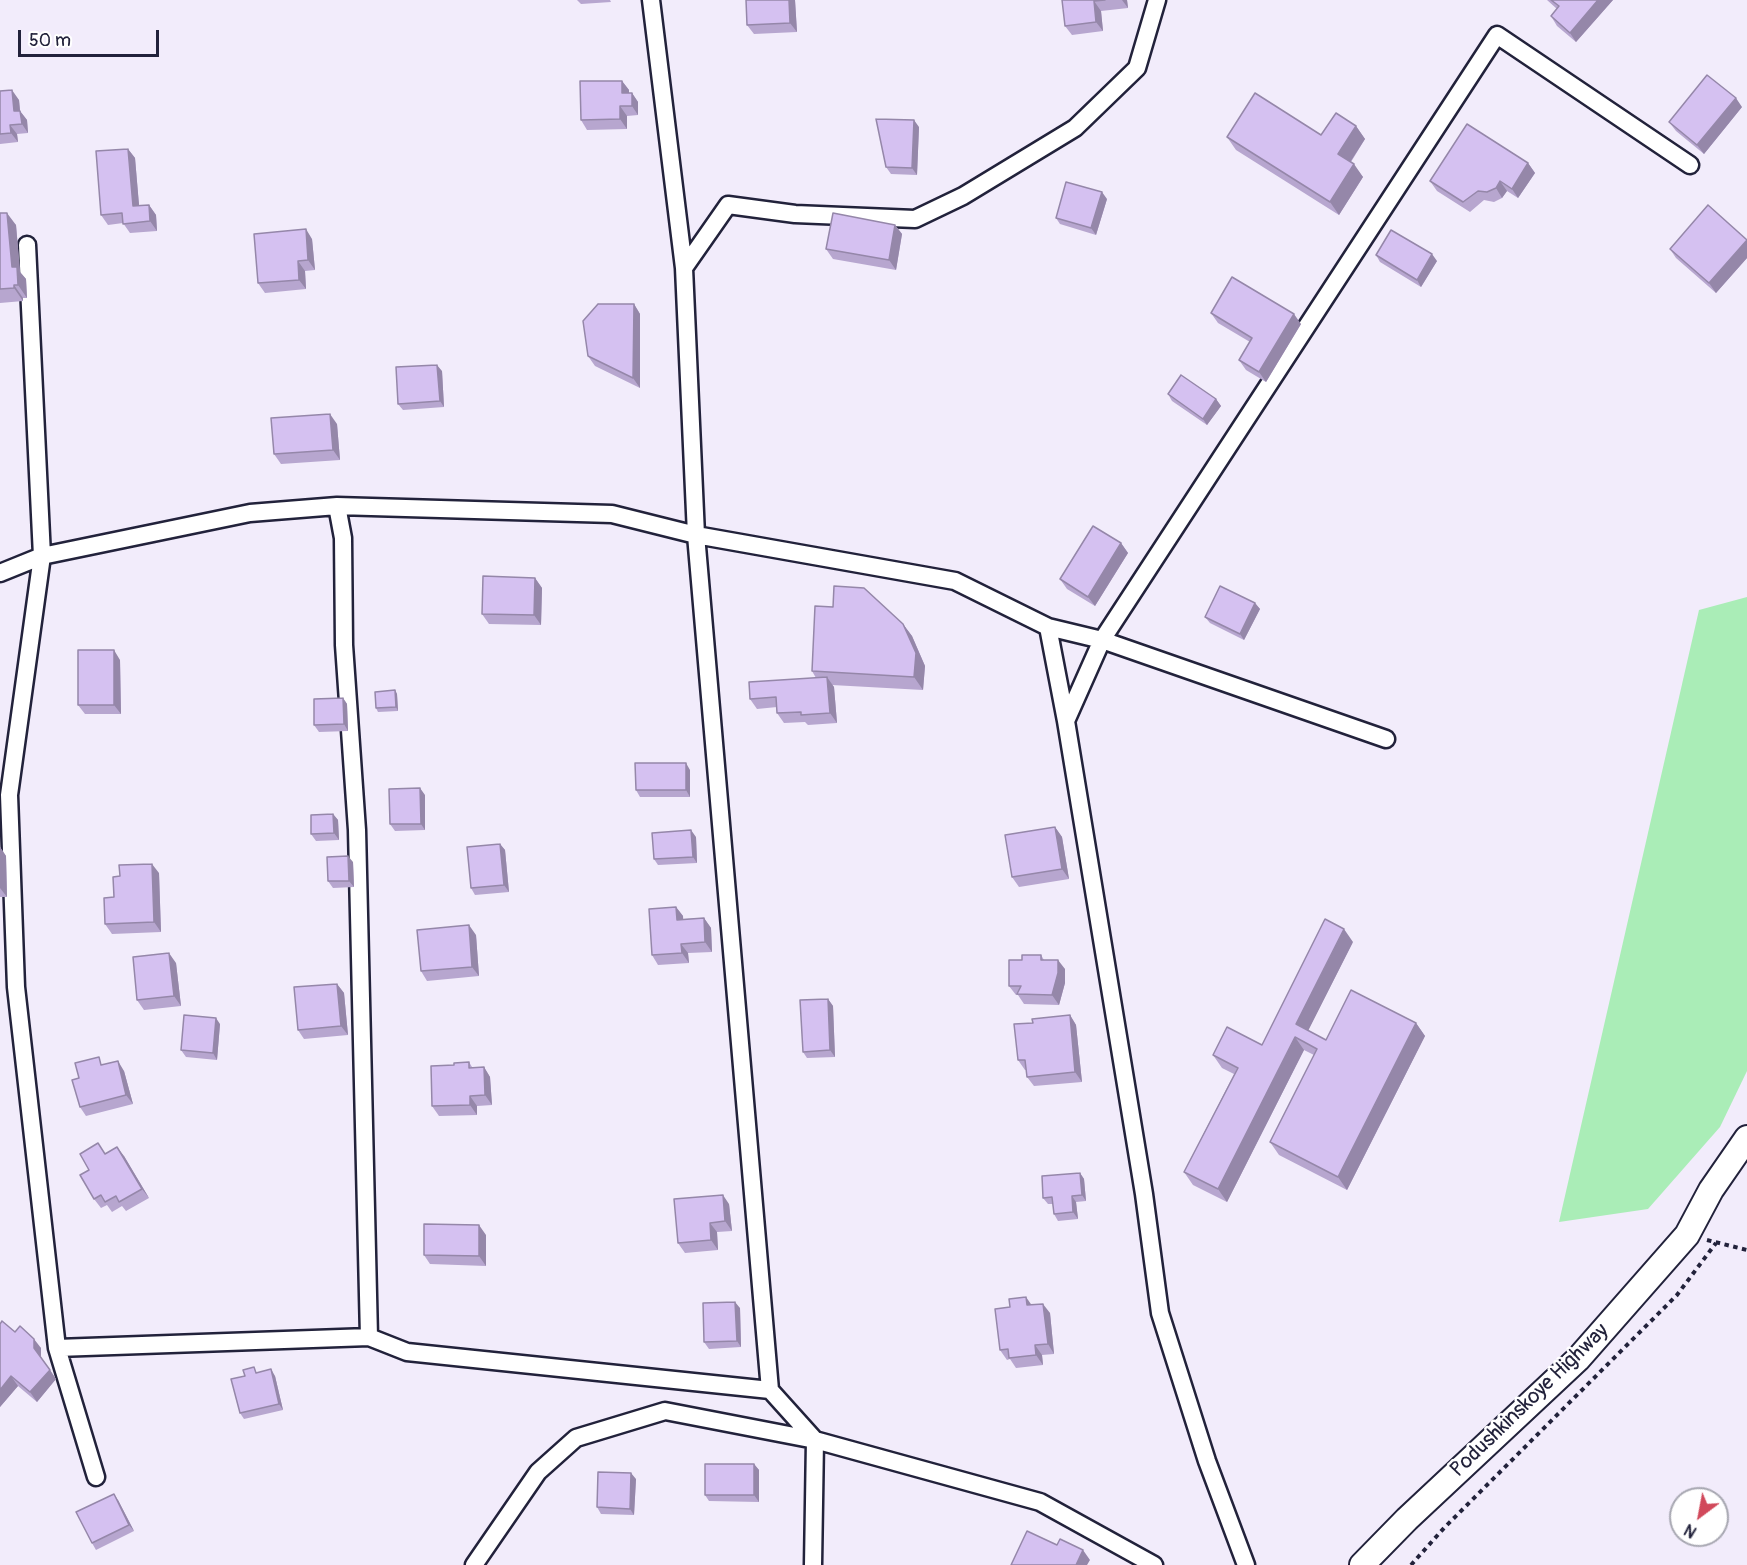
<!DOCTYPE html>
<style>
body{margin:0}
#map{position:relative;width:1747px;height:1565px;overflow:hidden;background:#f2ecfb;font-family:Pangolin,sans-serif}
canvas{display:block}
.north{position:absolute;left:1669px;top:1487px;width:60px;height:60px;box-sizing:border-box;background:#fff;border:2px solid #a7a7b1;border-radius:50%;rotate:212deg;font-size:16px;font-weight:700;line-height:24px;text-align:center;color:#22223b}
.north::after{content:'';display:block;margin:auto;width:21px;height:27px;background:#d1495b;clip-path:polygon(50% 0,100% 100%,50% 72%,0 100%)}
.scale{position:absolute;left:18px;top:30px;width:141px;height:27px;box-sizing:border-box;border:3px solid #22223b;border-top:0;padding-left:8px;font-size:18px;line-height:21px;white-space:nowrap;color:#22223b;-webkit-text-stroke:4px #fff;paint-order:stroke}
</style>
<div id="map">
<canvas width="1747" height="1565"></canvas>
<div class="north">N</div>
<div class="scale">50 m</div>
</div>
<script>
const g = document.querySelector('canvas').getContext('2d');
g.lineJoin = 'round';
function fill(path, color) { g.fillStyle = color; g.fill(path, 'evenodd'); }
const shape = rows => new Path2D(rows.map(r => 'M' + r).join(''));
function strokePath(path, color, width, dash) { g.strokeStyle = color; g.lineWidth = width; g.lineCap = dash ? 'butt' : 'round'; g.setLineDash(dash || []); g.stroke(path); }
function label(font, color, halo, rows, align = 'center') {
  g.font = font + ' Pangolin,sans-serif'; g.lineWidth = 5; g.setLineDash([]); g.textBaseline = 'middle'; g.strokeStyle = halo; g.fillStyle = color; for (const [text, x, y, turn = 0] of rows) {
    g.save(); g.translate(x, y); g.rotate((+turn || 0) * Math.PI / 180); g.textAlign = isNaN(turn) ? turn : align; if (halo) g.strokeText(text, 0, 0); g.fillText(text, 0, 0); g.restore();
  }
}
fill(shape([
 [1747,597,1747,1071,1720,1127,1648,1209,1559,1222,1699,610]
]), '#aaedb7');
const street = shape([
 [651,0,684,268,696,535,770,1390],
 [27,245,42,556,9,795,16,987,57,1348,96,1477],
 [684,268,728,205,795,214,915,219,963,196,1075,128,1137,68,1157,0],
 [337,506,343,538,344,645,357,830,369,1337],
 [0,573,42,556,250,513,337,506,612,514,696,535,955,581,1048,627,1066,721,1144,1194,1160,1313,1207,1461,1246,1565],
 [1048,627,1102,640,1386,739],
 [1066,721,1102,640,1497,35,1690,165],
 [57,1348,369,1337,407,1352,770,1390,815,1440,813,1565],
 [474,1565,538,1472,576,1438,665,1411,815,1440,1040,1502,1154,1565]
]);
const secondary = shape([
 [1362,1565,1407,1519,1578,1359,1687,1235,1711,1190,1747,1138]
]);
strokePath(street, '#22223b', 21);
strokePath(secondary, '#22223b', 28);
strokePath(shape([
 [1707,1240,1747,1250],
 [1411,1565,1444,1528,1677,1295,1716,1243]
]), '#22223b', 4, [4.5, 4.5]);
strokePath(street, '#fff', 16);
strokePath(secondary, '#fff', 24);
fill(shape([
 [577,0,610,0,611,2,581,4],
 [795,0,797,32,754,34,747,25],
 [1062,0,1127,0,1128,8,1101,11,1103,31,1072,35,1065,26],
 [1547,0,1613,0,1576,42,1557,26,1551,16,1557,9],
 [622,81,629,90,629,93,632,93,638,102,638,115,627,116,627,129,587,130,581,120],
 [0,91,19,100,20,111,27,120,28,133,17,134,18,142,0,144],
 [1742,107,1704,154,1676,131,1669,122],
 [1356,126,1365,139,1351,162,1363,177,1339,215,1236,150,1227,137,1321,135],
 [919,127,917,175,891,174,886,167],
 [128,149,135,158,139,206,149,205,156,215,157,231,130,233,123,223,108,225,101,215],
 [1528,163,1535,173,1518,198,1507,191,1502,198,1494,202,1484,200,1470,212,1437,191,1430,181],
 [1107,199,1096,235,1060,224,1056,218],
 [0,213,16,225,20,272,26,279,27,298,23,298,23,301,0,303],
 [895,225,902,234,896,270,833,259,826,249],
 [312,239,315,270,305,271,306,289,265,293,258,283],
 [1747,240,1747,258,1716,293,1676,258,1670,249],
 [1376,255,1437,261,1421,287,1380,262],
 [634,304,640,314,640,388,595,366,588,356],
 [1211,313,1301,324,1266,382,1246,370,1239,360,1250,342,1218,323],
 [442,371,444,407,403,410,398,404],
 [1168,394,1216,399,1221,406,1207,425,1172,401],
 [337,424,340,460,281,464,274,454],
 [1121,543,1128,553,1095,606,1067,589,1060,579],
 [535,578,542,588,541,625,489,624,482,614],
 [1255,603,1260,609,1244,640,1210,623,1205,617],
 [903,624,912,636,925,666,923,690,832,685,834,687,837,723,808,725,805,722,784,723,777,713,777,707,757,709,750,699,816,678,812,671],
 [120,660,121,714,85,714,78,705],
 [395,690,397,694,398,711,378,712,376,708],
 [343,698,347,704,348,731,319,732,314,725],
 [690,770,690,797,640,797,636,790],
 [425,795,425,830,395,831,390,824],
 [333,814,338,820,339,840,316,841,311,834],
 [1055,827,1062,837,1069,879,1019,887,1012,877],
 [696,837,697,863,658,865,654,859],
 [500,844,505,850,509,892,475,895,471,888],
 [0,847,6,856,7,897,0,897],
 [353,862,354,887,333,888,328,881],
 [159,873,161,932,112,934,105,924,120,876],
 [676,907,683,916,683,919,704,918,711,928,712,952,688,953,689,963,658,965,652,955],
 [476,935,479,976,427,981,421,971],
 [1353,942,1308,1030,1326,1040,1416,1023,1425,1036,1347,1190,1279,1155,1270,1142,1314,1055,1304,1050,1227,1202,1193,1185,1184,1172,1234,1074,1222,1068,1213,1055,1262,1045],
 [1041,955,1044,960,1065,969,1065,983,1059,1005,1024,1004,1018,995,1016,995,1009,986,1022,960],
 [176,963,181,1006,144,1010,137,1000],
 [337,984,344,993,348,1035,304,1039,298,1030],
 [828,999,833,1006,835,1057,807,1058,803,1052],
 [1070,1015,1076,1025,1082,1082,1034,1086,1027,1077,1026,1070,1025,1070,1018,1060,1033,1023],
 [220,1024,217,1060,186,1057,181,1050],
 [469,1062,472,1067,484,1067,490,1077,492,1105,477,1106,477,1115,439,1116,432,1106,454,1065],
 [105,1064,124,1071,133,1104,86,1116,80,1107,79,1078],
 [105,1153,124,1156,149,1198,126,1211,122,1206,112,1212,107,1205,101,1208,94,1199,89,1170],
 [1080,1173,1084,1179,1086,1201,1076,1202,1078,1219,1058,1221,1054,1214,1053,1204,1048,1204,1043,1198],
 [729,1204,732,1231,717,1232,718,1250,685,1253,678,1243],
 [486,1235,486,1266,430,1264,424,1255],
 [1032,1305,1050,1313,1054,1354,1042,1355,1043,1365,1016,1368,1010,1359,1007,1360,1000,1350],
 [740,1308,741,1347,709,1349,704,1342],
 [0,1324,15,1332,41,1348,41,1357,56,1379,37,1402,18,1386,0,1407],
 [258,1372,275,1376,283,1410,244,1419,240,1413],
 [754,1464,759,1470,759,1502,709,1501,705,1495],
 [636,1479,634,1515,601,1514,597,1507],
 [118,1500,134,1531,96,1550,92,1543]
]), '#b7a6cf');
fill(shape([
 [789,0,795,0,797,32,790,23],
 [1122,0,1127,0,1128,8],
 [1598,0,1613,0,1576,42,1570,33],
 [1094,1,1101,11,1103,31,1096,22],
 [622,81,629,90,629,103,622,93],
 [12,90,19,100,21,121,14,111],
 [632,93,638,102,638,115,632,106],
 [1736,98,1742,107,1704,154,1697,145],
 [620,106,627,116,627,129,620,119],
 [20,111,27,120,28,133,22,124],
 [914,120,919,127,917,175,912,168],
 [10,125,17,134,18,142,11,133],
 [1356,126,1365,139,1347,167,1338,154],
 [128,149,135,158,140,216,133,206],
 [1528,163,1535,173,1518,198,1512,189],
 [1354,164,1363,177,1339,215,1330,202],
 [1500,181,1507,191,1502,198,1496,188],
 [1102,192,1107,199,1096,235,1091,228],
 [149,205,156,215,157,231,150,221],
 [7,213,16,225,20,272,26,279,27,298,18,285,12,267],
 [895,225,902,234,896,270,889,260],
 [306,229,312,239,315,270,308,260],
 [1747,240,1747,258,1716,293,1709,283],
 [1432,254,1437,261,1421,287,1417,280],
 [298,261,305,271,306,289,299,280],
 [14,285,23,298,23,301,14,288],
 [634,304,640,314,640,388,633,378],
 [1294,314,1301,324,1266,382,1259,372],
 [437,365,442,371,444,407,440,401],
 [1216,399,1221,406,1207,425,1203,419],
 [330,414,337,424,340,460,333,450],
 [1121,543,1128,553,1095,606,1088,597],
 [535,578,542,588,541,625,534,615],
 [1255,603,1260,609,1244,640,1240,634],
 [903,624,912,636,925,666,923,690,914,677],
 [114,650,120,660,121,714,114,705],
 [827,677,834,687,837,723,830,713],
 [395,690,397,694,398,711,396,707],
 [343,698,347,704,348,731,344,724],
 [686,763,690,770,690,797,686,790],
 [420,788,425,795,425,830,421,824],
 [333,814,338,820,339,840,334,833],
 [1055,827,1062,837,1069,879,1062,869],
 [691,830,696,837,697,863,693,857],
 [500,844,505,850,509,892,504,885],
 [0,847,6,856,7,897,0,888],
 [348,856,353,862,354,887,349,881],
 [152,864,159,873,161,932,154,922],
 [676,907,683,916,684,930,677,920],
 [704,918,711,928,712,952,705,942],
 [469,925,476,935,479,976,472,967],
 [1344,929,1353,942,1305,1037,1296,1024],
 [681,944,688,953,689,963,682,953],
 [169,953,176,963,181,1006,174,996],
 [1058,960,1065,969,1065,983,1059,1005,1052,995],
 [337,984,344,993,348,1035,341,1026],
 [828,999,833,1006,835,1057,830,1050],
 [1070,1015,1076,1025,1082,1082,1075,1072],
 [216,1018,220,1024,217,1060,213,1053],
 [1416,1023,1425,1036,1347,1190,1338,1177],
 [1295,1037,1304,1050,1227,1202,1218,1189],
 [118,1061,124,1071,133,1104,126,1095],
 [484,1067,490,1077,492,1105,485,1095],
 [470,1096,477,1106,477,1115,470,1105],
 [117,1147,124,1156,149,1198,142,1189],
 [1080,1173,1084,1179,1086,1201,1082,1195],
 [723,1195,729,1204,732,1231,725,1221],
 [1072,1196,1076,1202,1078,1219,1073,1212],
 [710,1223,717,1232,718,1250,711,1240],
 [479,1225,486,1235,486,1266,479,1256],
 [1026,1297,1033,1307,1027,1305],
 [735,1302,740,1308,741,1347,737,1341],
 [1043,1304,1050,1313,1054,1354,1048,1344],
 [34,1339,41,1348,41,1358,34,1348],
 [1035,1345,1042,1355,1043,1365,1036,1355],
 [271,1369,275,1376,283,1410,279,1404],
 [50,1370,56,1379,37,1402,30,1392],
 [11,1376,18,1386,0,1407,0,1390],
 [754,1464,759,1470,759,1502,754,1495],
 [631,1473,636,1479,634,1515,630,1509],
 [114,1494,118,1500,134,1531,129,1525],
 [1083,1550,1090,1560,1087,1565,1076,1565]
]), '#9587a9');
const building = shape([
 [746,0,789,0,790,23,747,25,746,0],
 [1062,0,1105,0,1094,1,1096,22,1065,26,1062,0],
 [1551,0,1598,0,1570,33,1551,16,1559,6,1551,0],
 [1707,75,1736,98,1697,145,1669,122,1707,75],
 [580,81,622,81,622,93,632,93,632,106,620,106,620,119,581,120,580,81],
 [12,90,14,111,20,111,22,124,10,125,11,133,0,134,0,91,12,90],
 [1255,93,1321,135,1336,113,1356,126,1338,154,1354,164,1330,202,1227,137,1255,93],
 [876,119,914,120,912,168,886,167,876,119],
 [1467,124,1528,163,1512,189,1500,181,1496,188,1487,192,1478,191,1463,202,1430,181,1467,124],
 [128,149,133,206,149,205,150,221,123,224,122,213,101,215,96,151,128,149],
 [1066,182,1102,192,1091,228,1056,218,1066,182],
 [1708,205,1747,240,1709,283,1670,249,1708,205],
 [0,213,7,213,12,267,17,267,18,285,14,285,14,288,0,289,0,213],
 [833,213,895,225,889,260,826,249,833,213],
 [306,229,308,260,298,261,299,280,258,283,254,234,306,229],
 [1391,230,1432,254,1417,280,1376,255,1391,230],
 [1232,277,1294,314,1259,372,1239,360,1252,338,1211,313,1232,277],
 [598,304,634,304,633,378,588,356,583,321,598,304],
 [437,365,440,401,398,404,396,367,437,365],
 [1181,375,1216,399,1203,419,1168,394,1181,375],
 [330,414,333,450,274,454,271,418,330,414],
 [1093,526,1121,543,1088,597,1060,579,1093,526],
 [483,576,535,578,534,615,482,614,483,576],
 [834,586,864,588,903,624,916,653,914,677,812,671,815,606,833,607,834,586],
 [1220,586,1255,603,1240,634,1205,617,1220,586],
 [78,650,114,650,114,705,78,705,78,650],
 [827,677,830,713,801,715,801,712,777,713,776,697,750,699,749,682,827,677],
 [395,690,396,707,376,708,375,692,395,690],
 [343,698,344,724,314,725,314,699,343,698],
 [635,763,686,763,686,790,636,790,635,763],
 [420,788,421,824,390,824,389,789,420,788],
 [333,814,334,833,311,834,311,815,333,814],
 [1055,827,1062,869,1012,877,1005,835,1055,827],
 [691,830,693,857,654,859,652,833,691,830],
 [500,844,504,885,471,888,467,847,500,844],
 [348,856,349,881,328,881,327,857,348,856],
 [152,864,154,922,105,924,104,898,114,897,113,877,120,876,119,865,152,864],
 [676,907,677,920,704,918,705,942,681,944,682,953,652,955,649,909,676,907],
 [1325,919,1344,929,1296,1024,1326,1040,1351,990,1416,1023,1338,1177,1270,1142,1317,1049,1295,1037,1218,1189,1184,1172,1238,1068,1213,1055,1227,1027,1262,1045,1325,919],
 [469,925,472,967,421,971,417,930,469,925],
 [169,953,174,996,137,1000,133,957,169,953],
 [1022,955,1041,955,1041,960,1058,960,1058,973,1052,995,1017,994,1021,986,1009,986,1009,960,1022,960,1022,955],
 [337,984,341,1026,298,1030,294,987,337,984],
 [828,999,830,1050,803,1052,800,1000,828,999],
 [184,1015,216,1018,213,1053,181,1050,184,1015],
 [1070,1015,1075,1072,1027,1077,1025,1060,1018,1060,1014,1024,1033,1023,1032,1019,1070,1015],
 [99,1057,101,1065,118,1061,126,1095,80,1107,72,1080,79,1078,75,1063,99,1057],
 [469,1062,469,1068,484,1067,485,1095,470,1096,470,1105,432,1106,431,1066,454,1065,454,1063,469,1062],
 [98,1143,105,1154,117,1147,142,1189,119,1202,116,1196,105,1202,101,1195,94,1199,80,1175,89,1170,80,1154,98,1143],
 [1080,1173,1082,1195,1072,1196,1073,1212,1054,1214,1052,1197,1043,1198,1042,1176,1080,1173],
 [723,1195,725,1221,710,1223,711,1240,678,1243,674,1199,723,1195],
 [424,1224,479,1225,479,1256,424,1255,424,1224],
 [1026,1297,1027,1305,1043,1304,1048,1344,1035,1345,1036,1355,1009,1358,1008,1349,1000,1350,995,1309,1010,1307,1009,1299,1026,1297],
 [735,1302,737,1341,704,1342,703,1303,735,1302],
 [2,1321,15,1332,20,1326,34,1339,34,1348,50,1370,30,1392,11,1376,0,1390,0,1324,2,1321],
 [254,1367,256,1373,271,1369,279,1404,240,1413,231,1379,245,1376,243,1370,254,1367],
 [705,1464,754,1464,754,1495,705,1495,705,1464],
 [598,1472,631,1473,630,1509,597,1507,598,1472],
 [114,1494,129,1525,92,1543,76,1512,114,1494],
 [1027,1531,1057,1545,1060,1539,1083,1550,1076,1565,1011,1565,1027,1531]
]);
fill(building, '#d5c1f1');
strokePath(building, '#9587a9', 1.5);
label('21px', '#22223b', '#fff', [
 ["Podushkinskoye Highway",1530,1401,-44]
]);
</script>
